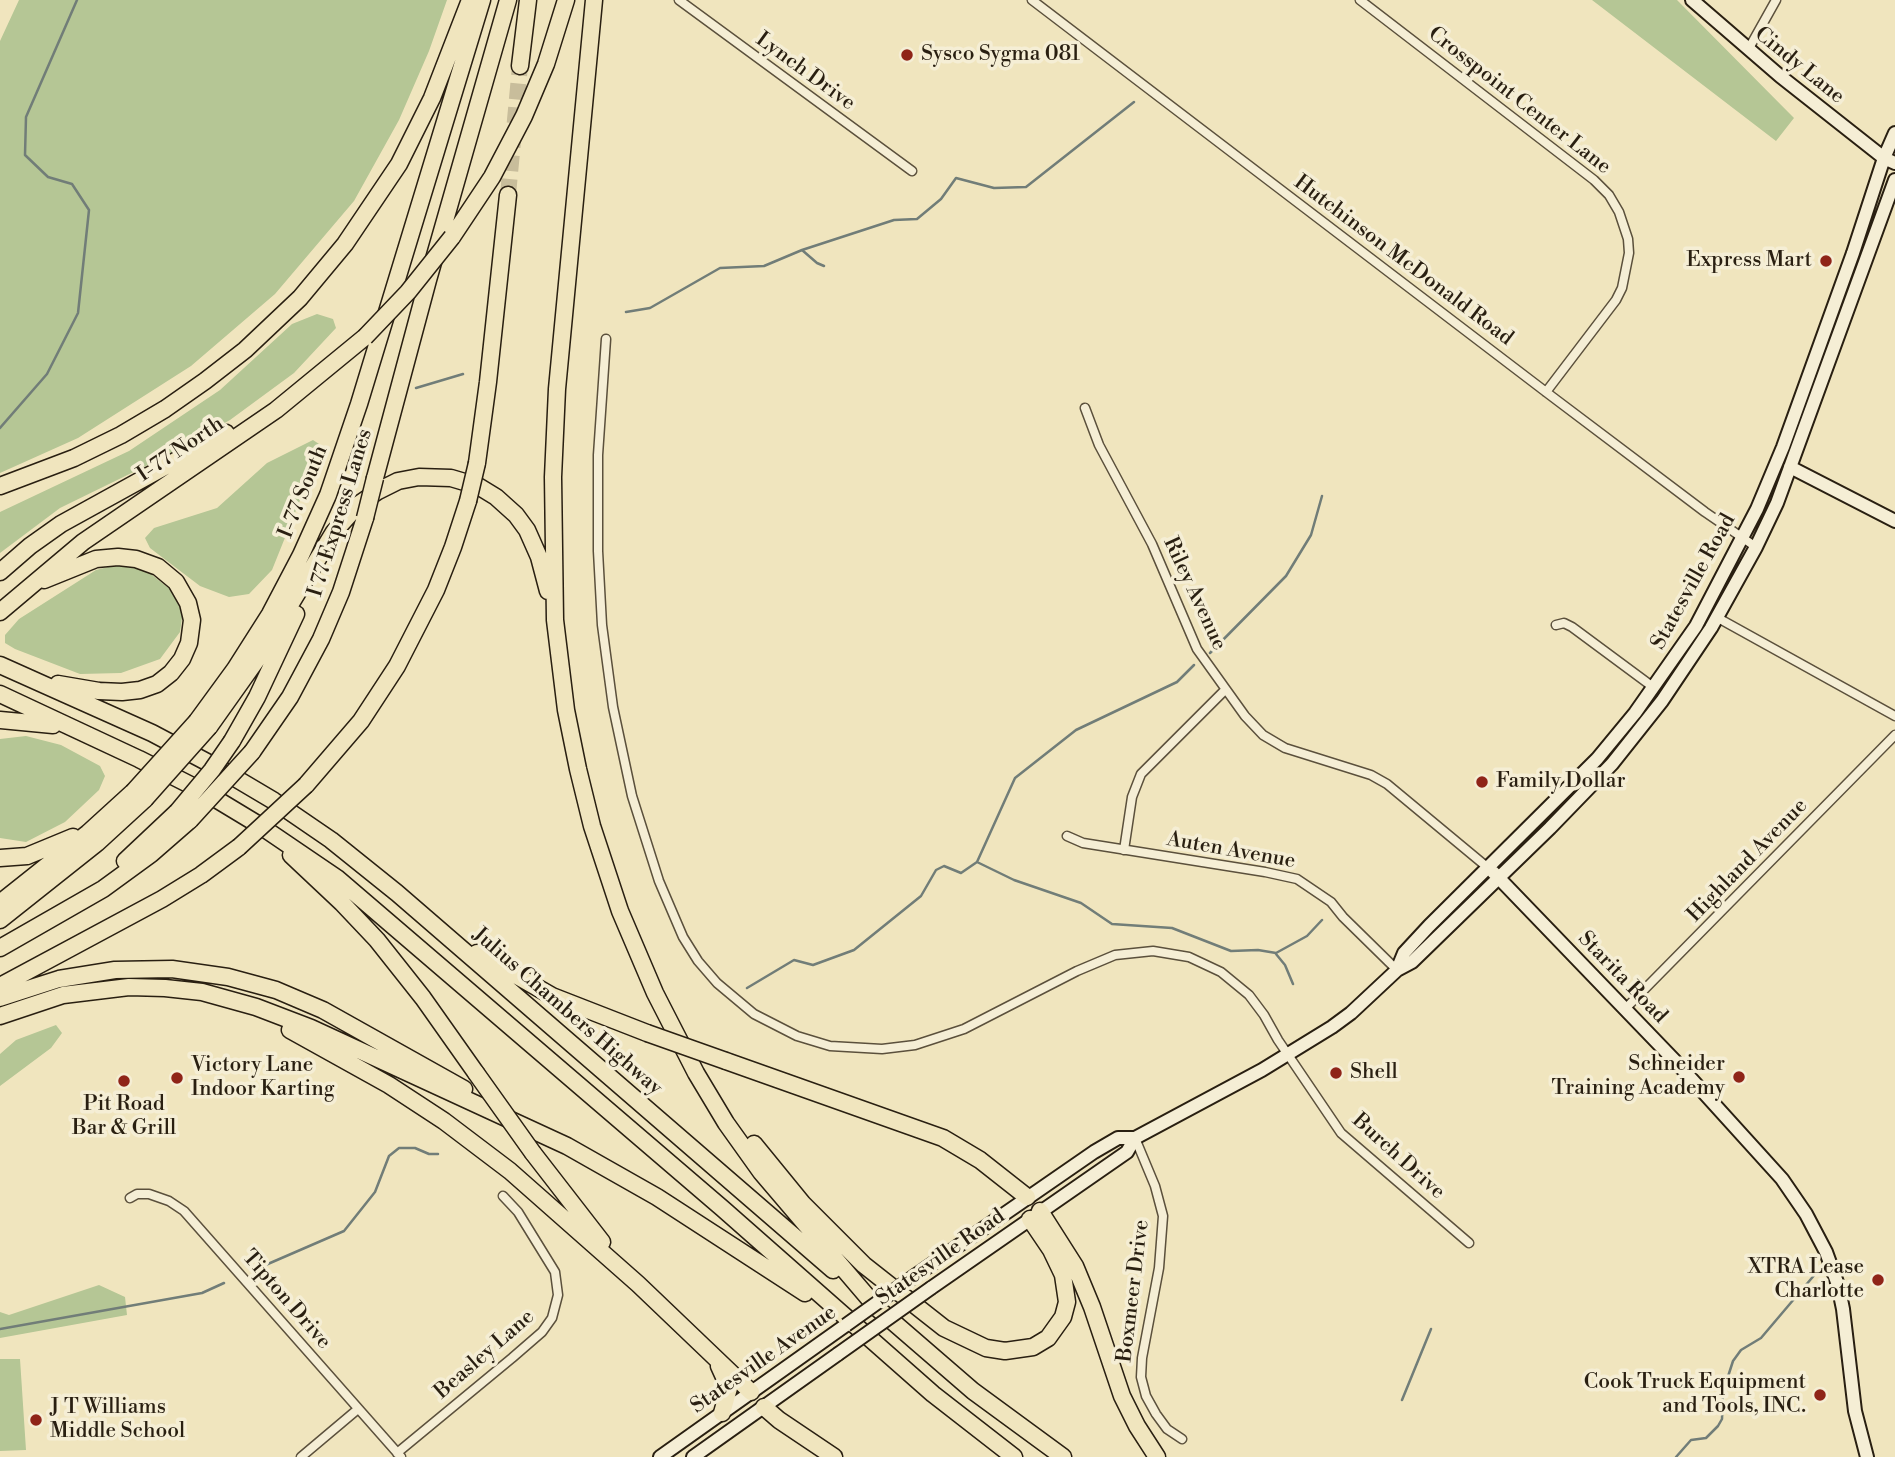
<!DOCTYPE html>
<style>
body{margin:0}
canvas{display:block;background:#f0e5be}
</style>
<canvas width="1895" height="1457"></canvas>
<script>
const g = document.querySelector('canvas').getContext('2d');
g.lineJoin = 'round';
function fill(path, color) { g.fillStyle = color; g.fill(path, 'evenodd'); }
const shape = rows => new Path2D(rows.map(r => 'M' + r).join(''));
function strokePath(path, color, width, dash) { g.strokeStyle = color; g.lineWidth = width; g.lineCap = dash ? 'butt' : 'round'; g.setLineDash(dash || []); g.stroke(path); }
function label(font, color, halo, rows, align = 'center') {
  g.font = font + ' "Libre Bodoni",serif'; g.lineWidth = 7; g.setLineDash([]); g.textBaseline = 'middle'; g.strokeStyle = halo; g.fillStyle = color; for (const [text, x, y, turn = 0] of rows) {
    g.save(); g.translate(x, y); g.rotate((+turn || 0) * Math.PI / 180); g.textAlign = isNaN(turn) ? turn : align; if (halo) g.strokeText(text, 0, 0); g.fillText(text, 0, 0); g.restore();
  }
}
fill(shape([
 [19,0,447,0,429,51,399,120,354,201,275,294,191,366,78,438,0,473,0,41],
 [1592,0,1677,0,1794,118,1776,141],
 [317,314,333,319,336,328,294,373,230,420,154,462,60,508,0,553,0,512,129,451,220,390,292,324],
 [313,440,319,444,319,453,272,570,249,594,229,597,200,586,150,548,145,538,154,528,217,508,267,463],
 [120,564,147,571,171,590,183,611,180,632,160,659,121,673,80,674,15,649,5,643,5,635,19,619,96,570],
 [26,736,61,745,100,766,105,776,99,790,65,822,26,842,0,838,0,739],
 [56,1025,62,1033,51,1048,0,1086,0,1054,16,1040],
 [99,1285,125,1297,127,1315,0,1338,0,1312,9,1315],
 [0,1359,20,1359,26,1450,0,1451]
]), '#b5c695');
strokePath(shape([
 [802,250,817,263,824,266],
 [626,312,650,308,720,268,764,266,802,250,894,220,917,219,941,199,956,178,994,188,1026,187,1134,102],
 [416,388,463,374],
 [0,428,47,374,78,313,89,210,72,184,48,177,25,155,26,117,77,0],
 [1210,653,1286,576,1311,535,1322,496],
 [977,862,1014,880,1081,903,1112,924,1172,928,1231,951,1258,950,1276,953,1307,936,1322,920],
 [1276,954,1285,965,1293,984],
 [747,988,794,960,813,965,854,950,921,896,936,870,944,866,961,873,977,862,1015,778,1076,730,1177,682,1194,665],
 [254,1270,344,1231,375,1192,389,1156,399,1148,415,1148,429,1154,438,1154],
 [0,1329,202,1293,224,1283],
 [1402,1400,1431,1329],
 [1676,1457,1691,1440,1706,1438,1718,1426,1722,1419,1723,1392,1733,1361,1741,1350,1761,1338,1822,1266]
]), '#717d78', 2.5);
strokePath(shape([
 [508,195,520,66]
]), '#c8bd9b', 16, [16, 8]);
const street = shape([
 [679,0,912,171],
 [1032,0,1546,392,1705,512,1756,547],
 [1360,0,1594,180,1609,195,1619,212,1628,239,1629,253,1622,288,1616,300,1546,392],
 [1748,50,1776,0],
 [606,339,598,455,598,551,602,625,613,707,632,796,659,881,683,937,698,961,717,983,754,1014,797,1036,830,1046,882,1049,915,1045,964,1029,1077,971,1115,955,1153,951,1189,957,1221,972,1249,995,1264,1015,1278,1040,1341,1133,1469,1243],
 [1085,408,1099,445,1152,544,1197,649,1245,716,1263,735,1285,748,1371,775,1387,784,1487,867],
 [1718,618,1895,716],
 [1556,625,1564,623,1572,627,1653,687],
 [1067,836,1083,843,1265,872,1297,879,1331,902,1343,917,1397,970],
 [1124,850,1132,797,1141,774,1225,690],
 [1625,1009,1895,735],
 [1135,1138,1155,1186,1163,1216,1159,1268,1142,1358,1141,1377,1146,1396,1156,1414,1167,1429,1182,1439],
 [130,1198,137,1194,149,1194,169,1201,184,1211,401,1457],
 [397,1453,512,1358,542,1332,552,1318,558,1295,555,1272,518,1212,503,1196],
 [301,1457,358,1409]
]);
const secondary = shape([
 [1692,0,1780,76,1884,158,1895,163],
 [1790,467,1895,521],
 [1493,872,1676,1062,1782,1179,1806,1214,1826,1252,1838,1285,1843,1309,1855,1411,1867,1457],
 [1397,970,1404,953,1429,926,1597,759,1635,713,1696,626,1757,509,1783,447,1853,253,1884,158,1895,133],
 [916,1275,1094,1152,1118,1138,1135,1138,1262,1070,1332,1027,1351,1013,1397,970,1412,962,1550,828,1612,764,1662,701,1711,628,1756,547,1777,503,1895,180],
 [931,1288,1127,1152,1135,1138],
 [660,1457,846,1325],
 [693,1457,838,1354]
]);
const highway = shape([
 [594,0,557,389,553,477,555,620,566,710,578,769,592,826,620,911,655,993,696,1073,726,1123,761,1172,877,1308],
 [520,66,528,0],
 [452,237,492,177,524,116,546,64,566,0],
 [477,463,488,382,508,195],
 [375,478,428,280,508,0],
 [0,486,74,458,121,435,165,409,205,381,245,350,300,298,345,244,399,164,432,98,470,0],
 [0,572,30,546,61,524,226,433],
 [44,580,96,559,118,557,136,559,158,567,176,582,188,603,192,620,189,643,182,659,171,673,157,684,140,690,122,692,99,691,58,684],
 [0,612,83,542,276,410,365,337],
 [0,665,152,733,220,769,274,801,331,840,397,893,833,1270],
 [0,694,139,759,206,793,259,825,337,878,722,1208,933,1394,1014,1457],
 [0,720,53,725],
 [197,721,235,669,270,614,301,555,328,495,359,404,482,0],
 [209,727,258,658,334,532,359,504,378,491,398,481,419,477,451,478,478,486,496,497,516,515,527,530,539,557,548,591],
 [232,741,257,697,296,614],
 [252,752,290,697,321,639,341,592,365,518],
 [306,785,361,721,397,666,436,590,453,547,468,501],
 [291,855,342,903,377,940,423,998,476,1073],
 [0,858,27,856,73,837],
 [125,861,177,812],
 [0,903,88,833,133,792],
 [0,920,97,843,145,799],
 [0,948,103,889,151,854,190,820],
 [477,953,552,996,647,1033],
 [0,986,162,899,201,875,239,847],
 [0,998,59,979,115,970,172,969,228,977,276,990,323,1010,464,1089],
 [0,1016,63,995,129,987,165,988,202,992,256,1007,311,1028,567,1146,657,1197,805,1293],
 [290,1030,389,1085,444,1121,510,1171,638,1284,751,1392],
 [726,1061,943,1138,980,1160,1027,1197],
 [754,1144,803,1204,864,1265,944,1328,986,1348,1005,1351,1033,1347,1048,1338,1063,1317,1067,1302,1063,1275,1051,1250,1030,1219],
 [533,1153,602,1242],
 [1040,1211,1075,1266,1092,1307,1122,1396,1137,1426,1157,1457],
 [877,1308,973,1391,1063,1457],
 [719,1366,729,1388,722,1413],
 [764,1407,779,1420,834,1457]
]);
strokePath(street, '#5b503c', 11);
strokePath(secondary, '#291f11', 16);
strokePath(highway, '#291f11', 19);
strokePath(street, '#f5eed5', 8);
strokePath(secondary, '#f5eed5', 12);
strokePath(highway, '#f0e5be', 16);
const secondaryBridge = shape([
 [846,1325,916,1275],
 [838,1354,931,1288]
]);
const highwayBridge = shape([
 [365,337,408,292,452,237],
 [468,501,477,463],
 [365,518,375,478],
 [133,792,197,721],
 [145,799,209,727],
 [177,812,212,770,232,741],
 [190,820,252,752],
 [239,847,306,785],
 [647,1033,726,1061],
 [476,1073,533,1153]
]);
strokePath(secondaryBridge, '#291f11', 16, []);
strokePath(highwayBridge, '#291f11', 19, []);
strokePath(secondaryBridge, '#f5eed5', 12);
strokePath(highwayBridge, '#f0e5be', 16);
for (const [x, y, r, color] of [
 [907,55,7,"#8f2418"],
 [1826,261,7,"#8f2418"],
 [1482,782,7,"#8f2418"],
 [1336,1073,7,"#8f2418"],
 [1739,1077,7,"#8f2418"],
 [177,1078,7,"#8f2418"],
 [124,1081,7,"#8f2418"],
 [1878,1280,7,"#8f2418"],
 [1820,1395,7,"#8f2418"],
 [36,1420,7,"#8f2418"]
]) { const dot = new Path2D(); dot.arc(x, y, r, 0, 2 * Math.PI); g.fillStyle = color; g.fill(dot); strokePath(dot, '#f5eed5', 2.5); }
label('21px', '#291f11', '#f5eed5', [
 ["Sysco Sygma 081",921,55],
 ["Express Mart",1812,261,"right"],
 ["Family Dollar",1496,782],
 ["Schneider",1725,1065,"right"],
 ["Training Academy",1725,1089,"right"],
 ["Victory Lane",191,1066],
 ["Indoor Karting",191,1090],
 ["Shell",1350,1073],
 ["Pit Road",124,1105,"center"],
 ["Bar & Grill",124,1129,"center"],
 ["XTRA Lease",1864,1268,"right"],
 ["Charlotte",1864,1292,"right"],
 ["Cook Truck Equipment",1806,1383,"right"],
 ["and Tools, INC.",1806,1407,"right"],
 ["J T Williams",50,1408],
 ["Middle School",50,1432]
], 'left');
label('21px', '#291f11', '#f5eed5', [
 ["Cindy Lane",1799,66,39],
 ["Lynch Drive",805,72,36],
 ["Crosspoint Center Lane",1519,101,38],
 ["Hutchinson McDonald Road",1403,261,37],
 ["I-77 North",181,450,-34],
 ["I-77 South",304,492,-68],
 ["I 77 Express Lanes",341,513,-73],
 ["Statesville Road",1694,582,-61],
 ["Riley Avenue",1194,594,65],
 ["Auten Avenue",1231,851,10],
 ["Highland Avenue",1748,861,-46],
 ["Starita Road",1622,978,46],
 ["Julius Chambers Highway",567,1012,41],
 ["Burch Drive",1398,1157,42],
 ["Statesville Road",941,1258,-35],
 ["Boxmeer Drive",1134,1291,-83],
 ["Tipton Drive",286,1300,49],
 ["Beasley Lane",485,1355,-41],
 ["Statesville Avenue",764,1360,-35]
]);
</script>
